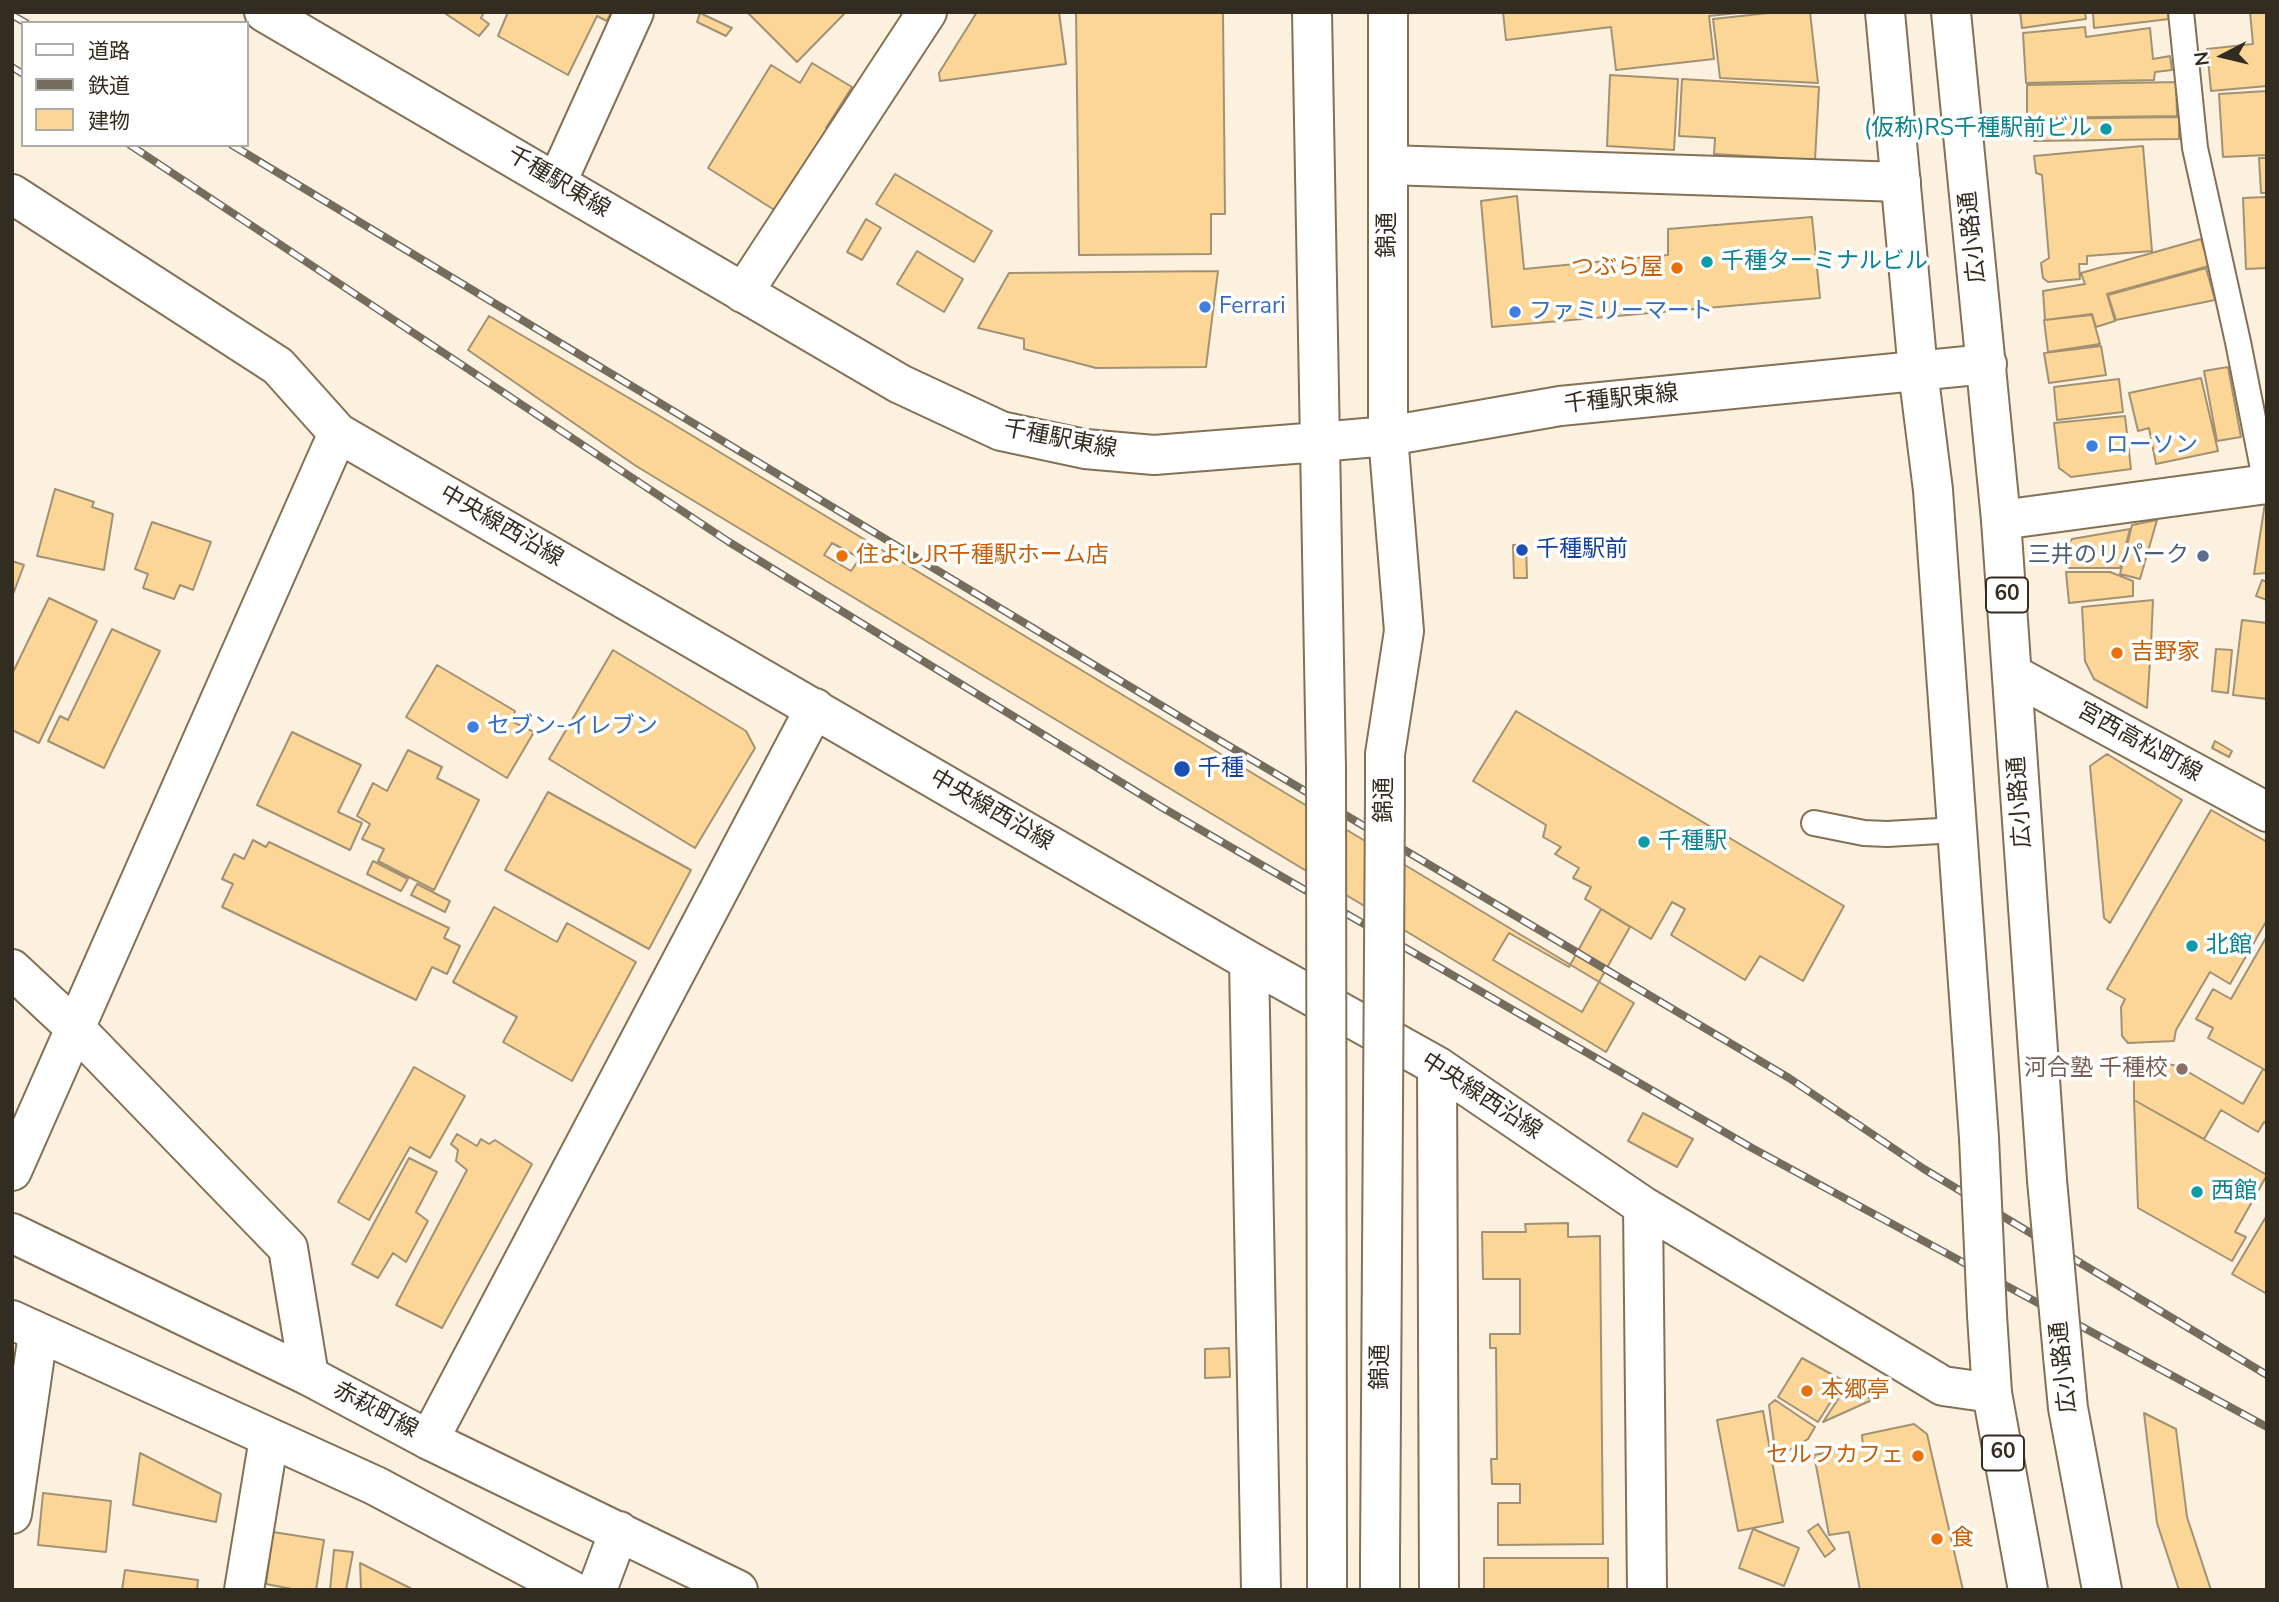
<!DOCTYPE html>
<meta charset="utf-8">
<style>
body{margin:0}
#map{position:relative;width:2279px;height:1602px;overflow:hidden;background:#fcf1de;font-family:"Nunito Sans","Noto Sans JP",sans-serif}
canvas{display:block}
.frame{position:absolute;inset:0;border:14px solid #332c20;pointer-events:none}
.legend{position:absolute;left:21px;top:21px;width:228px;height:126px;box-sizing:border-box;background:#fff;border:2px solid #adaba6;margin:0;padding:9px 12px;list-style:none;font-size:21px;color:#332c20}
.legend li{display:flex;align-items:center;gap:14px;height:35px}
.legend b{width:35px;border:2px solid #adaba6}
.north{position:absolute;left:2188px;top:21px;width:70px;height:70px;-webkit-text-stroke:5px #fff;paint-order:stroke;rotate:263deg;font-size:19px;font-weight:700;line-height:28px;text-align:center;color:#332c20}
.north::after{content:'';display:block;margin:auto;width:24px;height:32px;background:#332c20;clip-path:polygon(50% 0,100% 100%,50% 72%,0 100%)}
</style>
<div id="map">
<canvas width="2279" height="1602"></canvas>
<div class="frame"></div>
<ul class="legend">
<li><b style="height:9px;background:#fff"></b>道路</li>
<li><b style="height:9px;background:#746c5d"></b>鉄道</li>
<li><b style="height:19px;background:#fbd697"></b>建物</li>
</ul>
<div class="north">N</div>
</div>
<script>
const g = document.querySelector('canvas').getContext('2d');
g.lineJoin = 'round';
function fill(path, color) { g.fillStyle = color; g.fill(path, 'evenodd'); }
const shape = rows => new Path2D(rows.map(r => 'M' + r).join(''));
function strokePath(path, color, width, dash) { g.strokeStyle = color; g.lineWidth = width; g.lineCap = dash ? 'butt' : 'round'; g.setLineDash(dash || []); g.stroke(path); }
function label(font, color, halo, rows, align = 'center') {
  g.font = font + ' "Nunito Sans","Noto Sans JP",sans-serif'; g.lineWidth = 7; g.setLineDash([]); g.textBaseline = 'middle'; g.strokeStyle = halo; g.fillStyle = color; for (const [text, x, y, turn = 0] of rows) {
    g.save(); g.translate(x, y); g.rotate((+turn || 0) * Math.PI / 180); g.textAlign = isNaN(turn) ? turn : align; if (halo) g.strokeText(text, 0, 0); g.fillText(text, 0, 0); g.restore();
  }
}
const building = shape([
 [443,12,484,12,481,18,489,24,479,36,443,12],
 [508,12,611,12,607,21,597,16,568,75,498,36,508,12],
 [747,12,842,12,844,14,797,62,747,12],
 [977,12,1059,12,1066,64,940,81,939,73,977,12],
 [1076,12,1223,12,1225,214,1211,214,1211,254,1079,255,1076,12],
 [1503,12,1748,12,1709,16,1714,59,1616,70,1611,27,1506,40,1503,12],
 [1778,12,1810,12,1818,83,1720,78,1713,19,1778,12],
 [2020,12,2085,12,2086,19,2022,28,2020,12],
 [2093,12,2168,12,2169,19,2094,28,2093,12],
 [2250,12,2267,12,2267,86,2211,91,2207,49,2253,44,2250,12],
 [700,13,732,28,726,36,697,22,700,13],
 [2085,27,2086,37,2150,28,2153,59,2170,56,2172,70,2155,72,2154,80,2026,83,2023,33,2085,27],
 [812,63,852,87,826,128,827,131,776,211,708,168,771,65,800,83,812,63],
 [1610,75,1678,79,1674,150,1607,146,1610,75],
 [1682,79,1819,87,1815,160,1714,154,1715,138,1679,136,1682,79],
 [2176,82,2177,116,2027,118,2027,85,2176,82],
 [2267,91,2267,155,2223,157,2219,94,2267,91],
 [2179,117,2179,139,2034,141,2034,119,2179,117],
 [2143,146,2152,251,2087,256,2087,264,2079,264,2080,279,2048,282,2043,278,2041,263,2049,258,2042,175,2036,173,2034,156,2143,146],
 [2259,158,2267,158,2267,193,2261,193,2259,158],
 [895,174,992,231,974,262,876,204,895,174],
 [1517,196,1524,269,1668,255,1668,229,1812,217,1820,298,1492,327,1481,201,1517,196],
 [2267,197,2267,268,2246,269,2243,198,2267,197],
 [866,219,881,228,862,260,847,252,866,219],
 [2201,239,2209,266,2107,294,2115,321,2096,327,2092,314,2045,320,2043,291,2085,284,2081,273,2201,239],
 [917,251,963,279,944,312,897,284,917,251],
 [2206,268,2215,300,2116,320,2108,295,2206,268],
 [1218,271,1206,367,1096,368,1024,349,1024,339,978,328,1009,273,1218,271],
 [2092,315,2100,344,2048,352,2044,320,2092,315],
 [489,316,658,415,1634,1003,1606,1052,636,466,468,350,489,316],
 [2101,346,2106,375,2049,383,2044,353,2101,346],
 [2228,367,2241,437,2217,441,2204,371,2228,367],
 [2201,378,2218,451,2156,464,2149,428,2138,431,2129,393,2201,378],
 [2119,379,2123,412,2057,420,2054,387,2119,379],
 [2125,416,2131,469,2071,477,2059,468,2054,423,2125,416],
 [55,489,94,502,92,507,113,514,104,570,37,556,55,489],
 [2265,503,2267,503,2267,573,2254,574,2265,503],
 [2157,520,2140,579,2120,574,2132,525,2157,520],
 [152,522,211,542,193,590,180,585,174,599,143,588,148,574,135,569,152,522],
 [2130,529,2120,568,2069,568,2066,563,2064,551,2072,539,2130,529],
 [832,543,860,558,851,571,824,555,832,543],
 [1526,544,1527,578,1514,578,1513,545,1526,544],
 [12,561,24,565,12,597,12,561],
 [2066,572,2110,572,2133,581,2133,596,2069,603,2066,572],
 [2262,580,2267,582,2267,600,2256,596,2262,580],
 [49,598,97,621,39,743,12,730,12,674,49,598],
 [2153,600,2151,645,2147,708,2094,679,2085,661,2082,607,2153,600],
 [2242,620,2267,623,2267,699,2233,695,2242,620],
 [112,629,160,651,104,768,48,741,60,716,68,720,112,629],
 [2216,649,2232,650,2228,693,2212,691,2216,649],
 [613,650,746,731,755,748,695,848,549,759,613,650],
 [437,665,515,711,511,721,534,732,507,778,406,717,437,665],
 [1516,711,1844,906,1803,981,1760,956,1745,980,1671,935,1685,909,1672,902,1651,939,1585,899,1591,887,1573,878,1579,868,1555,854,1561,847,1543,837,1546,825,1473,781,1516,711],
 [292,732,361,765,338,812,362,823,350,850,257,805,292,732],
 [2215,741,2232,751,2229,757,2212,748,2215,741],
 [408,750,442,767,437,778,479,800,434,890,378,861,384,849,362,839,370,824,357,816,373,783,387,791,408,750],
 [2107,754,2182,800,2110,923,2104,918,2090,766,2107,754],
 [548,792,691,870,649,949,505,870,548,792],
 [2211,810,2267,842,2267,920,2230,984,2210,972,2176,1030,2174,1041,2128,1043,2122,1036,2121,1007,2125,999,2107,989,2211,810],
 [253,840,266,847,269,842,449,928,444,938,460,946,447,974,432,967,416,1000,222,907,233,884,222,879,234,854,244,859,253,840],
 [373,861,408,879,401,891,367,874,373,861],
 [417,884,450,901,445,912,411,895,417,884],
 [494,907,557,942,567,923,636,962,572,1081,503,1042,517,1017,453,982,494,907],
 [1601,909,1630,927,1582,1012,1493,960,1509,933,1569,967,1601,909],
 [2267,936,2267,1071,2208,1038,2213,1028,2196,1019,2213,989,2231,999,2267,936],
 [2167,1064,2178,1066,2243,1104,2263,1069,2267,1071,2267,1124,2264,1122,2258,1132,2221,1110,2204,1139,2134,1100,2134,1066,2167,1064],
 [414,1067,465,1096,430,1158,410,1147,369,1220,338,1202,414,1067],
 [2134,1100,2267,1175,2235,1232,2246,1237,2232,1261,2138,1208,2134,1100],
 [1643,1113,1693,1139,1677,1167,1628,1141,1643,1113],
 [457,1134,477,1146,481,1139,489,1144,495,1140,532,1164,442,1328,396,1305,467,1170,456,1161,458,1150,451,1144,457,1134],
 [409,1158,437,1172,416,1212,428,1221,406,1262,393,1253,378,1278,352,1264,409,1158],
 [2267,1215,2267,1294,2232,1274,2267,1215],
 [1568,1223,1568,1237,1600,1236,1603,1544,1498,1545,1498,1503,1520,1503,1520,1484,1492,1484,1491,1459,1497,1459,1496,1348,1490,1348,1490,1334,1520,1334,1520,1279,1483,1279,1482,1232,1526,1232,1525,1224,1568,1223],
 [1229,1348,1230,1377,1205,1378,1205,1349,1229,1348],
 [1802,1358,1844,1381,1818,1422,1778,1397,1802,1358],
 [1848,1384,1872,1400,1823,1422,1848,1384],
 [1775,1400,1815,1427,1808,1439,1776,1458,1769,1405,1775,1400],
 [1763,1411,1783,1522,1738,1531,1717,1420,1763,1411],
 [2144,1413,2176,1429,2187,1517,2211,1590,2179,1590,2157,1523,2144,1413],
 [1914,1424,1927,1434,1963,1590,1860,1590,1849,1532,1829,1535,1814,1455,1863,1446,1862,1435,1914,1424],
 [140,1453,221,1494,216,1522,133,1505,140,1453],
 [43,1493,111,1501,106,1552,38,1545,43,1493],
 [1818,1524,1835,1549,1825,1557,1808,1531,1818,1524],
 [1753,1529,1799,1548,1784,1586,1739,1568,1753,1529],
 [273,1532,324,1540,316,1590,297,1590,266,1584,273,1532],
 [334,1550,353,1552,346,1590,330,1590,334,1550],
 [1484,1558,1608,1558,1608,1590,1484,1590,1484,1558],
 [360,1563,414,1590,361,1590,360,1563],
 [125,1570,198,1580,197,1590,122,1590,125,1570]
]);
fill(building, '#fbd697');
strokePath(building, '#a39173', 2);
const service = shape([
 [2181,12,2195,148,2238,342,2266,484],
 [1814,823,1864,833,1887,834,1957,830]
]);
const minor = shape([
 [1388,165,1901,182],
 [557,182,634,12],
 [12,194,278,366,338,433,1249,961,1437,1066,1643,1206,1943,1386,1992,1393],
 [743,293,927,12],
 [2001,520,2267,484],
 [2012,674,2267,812],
 [1249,961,1261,1590],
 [12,969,75,1028,288,1248,309,1376],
 [1437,1066,1439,1590],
 [12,1171,338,433],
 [1643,1206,1647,1590],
 [429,1440,815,708],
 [12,1514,38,1334],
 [244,1590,269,1438]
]);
const tertiary = shape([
 [264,12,900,384,1001,431,1085,449,1154,455,1319,442,1388,436,1560,406,1987,364],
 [1312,12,1326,768],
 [1385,800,1385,754,1404,631,1388,436,1388,12],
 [12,1233,309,1376,429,1440,738,1590],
 [12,1320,376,1486,571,1590],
 [1327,1557,1327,1590],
 [597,1590,619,1531],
 [1380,1590,1380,1558]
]);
const primary = shape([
 [1885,12,1918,371,1933,490,1979,1138],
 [1951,12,2001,520,2047,1180],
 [1987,1315,1992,1393,2028,1590],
 [2063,1356,2068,1408,2102,1590]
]);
strokePath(service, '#837155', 28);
strokePath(minor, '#837155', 42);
strokePath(tertiary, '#837155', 42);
strokePath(primary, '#837155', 42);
strokePath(service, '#fff', 24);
strokePath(minor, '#fff', 38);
strokePath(tertiary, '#fff', 38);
strokePath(primary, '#fff', 38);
const rail = shape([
 [12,15,26,23],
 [12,67,23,74],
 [130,145,729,542,1163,808,1752,1148,2267,1427],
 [232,145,1202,730,1789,1078,1924,1169,2267,1375]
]);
strokePath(rail, '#746c5d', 8);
strokePath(rail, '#fff', 5, [16]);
const tertiaryBridge = shape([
 [1326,768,1327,1557],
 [1380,1558,1385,800]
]);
const primaryBridge = shape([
 [1979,1138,1987,1315],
 [2047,1180,2063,1356]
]);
strokePath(tertiaryBridge, '#837155', 42, []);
strokePath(primaryBridge, '#837155', 42, []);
strokePath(tertiaryBridge, '#fff', 38);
strokePath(primaryBridge, '#fff', 38);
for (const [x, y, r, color] of [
 [2106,129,7,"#0f9aa8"],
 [1707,262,7,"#0f9aa8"],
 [1677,268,7,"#e8710a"],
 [1205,307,7,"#3f7fe0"],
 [1515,312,7,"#3f7fe0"],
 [2092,446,7,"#3f7fe0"],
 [1522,550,7,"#1a4fb4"],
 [842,556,7,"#e8710a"],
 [2203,556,7,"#5c6f8a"],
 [2117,653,7,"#e8710a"],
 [473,727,7,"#3f7fe0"],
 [1182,769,9,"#1a4fb4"],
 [1644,842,7,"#0f9aa8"],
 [2192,946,7,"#0f9aa8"],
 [2182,1069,7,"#8d6e63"],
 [2197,1192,7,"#0f9aa8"],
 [1807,1391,7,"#e8710a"],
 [1918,1456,7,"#e8710a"],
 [1937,1539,7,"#e8710a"]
]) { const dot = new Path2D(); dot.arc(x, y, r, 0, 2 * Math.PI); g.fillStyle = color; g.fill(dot); strokePath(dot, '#fff', 2.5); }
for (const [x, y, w] of [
 [2007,595,42],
 [2003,1453,42]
]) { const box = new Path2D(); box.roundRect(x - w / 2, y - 17.5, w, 35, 5); g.fillStyle = '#fff'; g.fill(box); strokePath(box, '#332c20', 2); }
label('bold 21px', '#332c20', null, [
 ["60",2007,595],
 ["60",2003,1453]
]);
label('23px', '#0d838f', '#fff', [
 ["(仮称)RS千種駅前ビル",2092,129,"right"],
 ["千種ターミナルビル",1721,262],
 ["千種駅",1658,842],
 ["北館",2206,946],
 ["西館",2211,1192]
], 'left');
label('23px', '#332c20', '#fff', [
 ["千種駅東線",558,183,31],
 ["錦通",1388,235,-90],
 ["広小路通",1974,237,-96],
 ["千種駅東線",1621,400,-6],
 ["千種駅東線",1060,440,11],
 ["中央線西沿線",501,527,30],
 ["宮西高松町線",2139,743,29],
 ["錦通",1385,800,-90],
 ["広小路通",2021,802,-94],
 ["中央線西沿線",991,811,30],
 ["中央線西沿線",1481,1097,33],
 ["錦通",1381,1367,-90],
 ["広小路通",2065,1367,-96],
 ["赤萩町線",375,1411,28]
]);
label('23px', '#c56008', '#fff', [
 ["つぶら屋",1663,268,"right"],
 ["住よしJR千種駅ホーム店",856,556],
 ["吉野家",2131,653],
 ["本郷亭",1821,1391],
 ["セルフカフェ",1904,1456,"right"],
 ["食",1951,1539]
], 'left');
label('23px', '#366cbe', '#fff', [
 ["Ferrari",1219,307],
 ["ファミリーマート",1529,312],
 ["ローソン",2106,446],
 ["セブン-イレブン",487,727]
], 'left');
label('23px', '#164399', '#fff', [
 ["千種駅前",1536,550],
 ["千種",1198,769]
], 'left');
label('23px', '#4e5e75', '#fff', [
 ["三井のリパーク",2189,556]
], 'right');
label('23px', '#785e54', '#fff', [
 ["河合塾 千種校",2168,1069]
], 'right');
</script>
